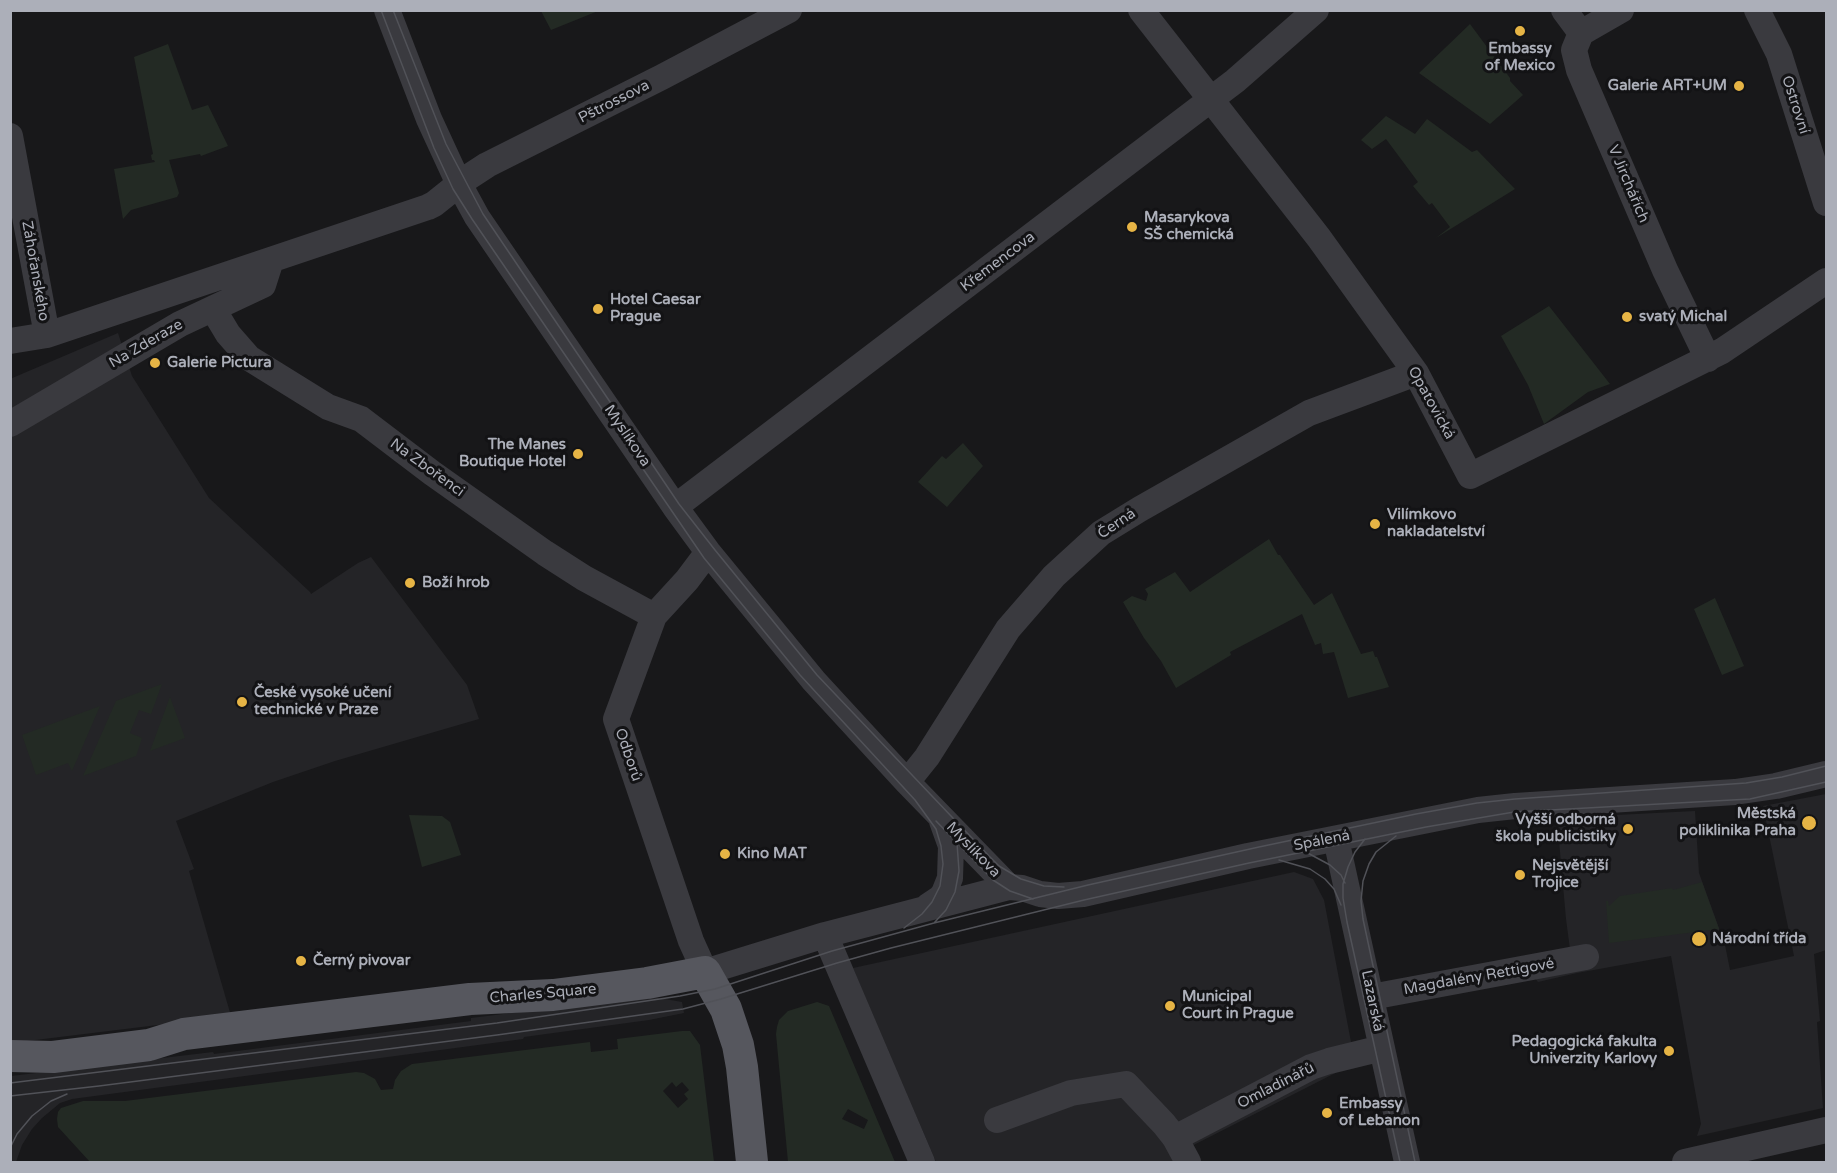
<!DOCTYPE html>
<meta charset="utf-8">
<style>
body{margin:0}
#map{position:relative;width:1837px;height:1173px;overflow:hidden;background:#18181a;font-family:"Varela Round",sans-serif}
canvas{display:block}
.frame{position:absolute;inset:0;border:12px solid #acafb9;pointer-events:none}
</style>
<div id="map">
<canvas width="1837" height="1173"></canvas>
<div class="frame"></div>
</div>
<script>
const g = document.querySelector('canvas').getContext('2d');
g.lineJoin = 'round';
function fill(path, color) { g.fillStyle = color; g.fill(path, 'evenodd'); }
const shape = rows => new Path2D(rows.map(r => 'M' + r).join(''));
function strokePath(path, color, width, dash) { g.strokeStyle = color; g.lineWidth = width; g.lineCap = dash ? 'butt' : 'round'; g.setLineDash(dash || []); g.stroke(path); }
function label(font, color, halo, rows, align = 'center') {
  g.font = font + ' "Varela Round",sans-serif'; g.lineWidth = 6; g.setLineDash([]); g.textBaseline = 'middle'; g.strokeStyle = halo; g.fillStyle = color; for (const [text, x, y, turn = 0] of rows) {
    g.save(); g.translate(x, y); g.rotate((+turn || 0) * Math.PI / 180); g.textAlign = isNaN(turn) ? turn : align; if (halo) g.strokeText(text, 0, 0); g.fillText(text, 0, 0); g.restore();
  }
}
fill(shape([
 [118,333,132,376,209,498,310,592,311,594,358,563,371,557,467,685,479,719,335,761,273,782,176,821,194,869,189,871,231,1016,11,1043,10,379],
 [1826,794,1826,950,1814,954,1820,1021,1817,1022,1823,1108,1697,1136,1701,1124,1671,956,1577,973,1538,982,1535,978,1571,957,1566,919,1557,818,1695,811,1699,873,1725,945,1730,970,1794,956,1763,806],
 [1294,872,1313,879,1324,900,1355,1063,1172,1156,1175,1162,936,1162,853,968],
 [648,996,682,1002,684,1013,649,1020,524,1037,523,1039,72,1099,60,1103,42,1118,32,1129,22,1145,16,1162,11,1162,11,1076,213,1052,214,1054,471,1021,471,1018]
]), '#242427');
fill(shape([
 [541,11,598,11,551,30],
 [1470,24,1510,78,1510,81,1523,95,1490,124,1419,73],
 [168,44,192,110,208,105,228,146,201,156,200,154,169,160,179,193,177,197,131,210,123,219,114,169,155,162,154,160,152,160,151,155,153,154,134,57],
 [1386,116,1415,134,1427,119,1472,152,1477,150,1515,189,1436,238,1450,227,1432,203,1429,205,1413,186,1418,182,1386,139,1372,149,1361,140],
 [1549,306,1610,384,1588,392,1544,424,1528,385,1501,336],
 [963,443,983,466,947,507,918,482,942,456,946,459],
 [1269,539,1278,555,1280,555,1314,605,1332,593,1361,654,1373,651,1375,657,1377,657,1389,687,1348,698,1334,652,1323,654,1321,643,1315,645,1302,614,1230,652,1231,655,1176,688,1161,661,1144,638,1123,602,1132,596,1146,601,1148,594,1145,589,1175,572,1190,592],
 [1715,598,1744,666,1722,675,1694,609],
 [162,684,151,714,139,710,130,733,142,738,136,756,83,776,116,701],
 [170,697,185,738,150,751],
 [100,706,72,771,68,763,36,775,22,735],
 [409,815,442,816,450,822,461,855,422,867],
 [1702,882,1719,929,1609,943,1606,901,1608,901,1609,906,1620,896,1672,888,1673,890],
 [817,1002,829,1006,895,1162,788,1162,776,1034,777,1027,779,1020,788,1011],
 [848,1109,868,1120,864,1129,842,1119],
 [682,1031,690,1031,700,1045,714,1162,90,1162,58,1127,57,1119,58,1112,61,1108,83,1101,125,1101,356,1072,364,1073,375,1079,381,1090,393,1089,395,1080,401,1071,412,1064,590,1042,591,1052,618,1049,617,1039],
 [672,1082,676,1087,682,1082,689,1090,684,1094,688,1099,678,1108,663,1091]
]), '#232a24');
strokePath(shape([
 [387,10,429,119,459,184,477,217,675,507,708,552,814,681,907,782,1009,887],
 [1141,10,1319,238,1416,373,1470,476,1722,351,1826,281],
 [1564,10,1581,33],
 [1757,10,1779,54,1826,203],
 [1581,33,1574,50,1579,70,1665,270,1708,359],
 [1581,33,1621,10],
 [10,136,47,335],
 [213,309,228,334,249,358,328,407,361,419,432,473,545,553,584,578,654,616],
 [10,341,47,335,428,207,434,204,464,180,487,165,662,77,789,10],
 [10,424,180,324,263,285,271,260],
 [675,507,1235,81,1316,10],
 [708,552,687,580,654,616,616,719,691,941,705,972,825,935,1009,887,1022,888,1040,894,1058,896,1083,894,1248,856,1478,810,1515,806,1735,792,1776,786,1826,774],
 [907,782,927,757,1008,629,1054,576,1101,533,1140,509,1309,413,1416,373],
 [1336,839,1407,1162],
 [928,906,940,898,944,893,950,878,951,846,942,821],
 [825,935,922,1162],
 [1371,997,1586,957],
 [997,1120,1071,1093,1126,1084,1164,1124,1175,1138],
 [1188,1162,1175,1138,1311,1067,1329,1061,1382,1048],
 [1685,1162,1826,1130]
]), '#3a3a3f', 26);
strokePath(shape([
 [10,1056,53,1057,149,1045,184,1034,470,999,553,995,647,983,705,972,726,1009,738,1045,742,1067,752,1162]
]), '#56575e', 32);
strokePath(shape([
 [381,10,434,148,453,189,472,219,704,558,800,675,915,800,936,829,941,846,943,864,940,886,932,902,922,914,904,928],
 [393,10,446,144,483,214,679,504,715,550,817,675,989,856,999,866,1021,879,1044,886,1064,887],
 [936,821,993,880,1010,891,1033,899],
 [1396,836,1376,852,1369,864,1363,881,1361,901,1363,919,1415,1162],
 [1365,839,1355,852,1348,867,1343,884,1343,898,1347,922,1400,1162],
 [1304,851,1330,865,1341,875,1345,883],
 [1279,860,1310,869,1325,879,1334,889,1341,905],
 [934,923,946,910,955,892,959,871,957,843],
 [10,1083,497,1023,680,996,715,989,832,951,934,923,1088,885,1259,847,1416,814,1477,803,1515,799,1746,783,1782,777,1826,766],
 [10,1096,99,1086,497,1035,683,1009,721,999,837,963,891,948,1084,900,1249,863,1426,827,1514,812,1750,799,1826,782],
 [10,1148,17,1134,32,1116,51,1101,67,1094]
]), '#515258', 1.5);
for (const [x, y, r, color] of [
 [1520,31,6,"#e6b445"],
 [1739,86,6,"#e6b445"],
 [1132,227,6,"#e6b445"],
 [598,309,6,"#e6b445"],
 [1627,317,6,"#e6b445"],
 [155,363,6,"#e6b445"],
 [578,454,6,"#e6b445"],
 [1375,524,6,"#e6b445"],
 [410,583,6,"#e6b445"],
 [242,702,6,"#e6b445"],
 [1809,823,8,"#e6b445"],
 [1628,829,6,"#e6b445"],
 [725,854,6,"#e6b445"],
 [1520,875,6,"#e6b445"],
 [1699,939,8,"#e6b445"],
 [301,961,6,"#e6b445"],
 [1170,1006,6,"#e6b445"],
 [1669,1051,6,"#e6b445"],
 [1327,1113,6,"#e6b445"]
]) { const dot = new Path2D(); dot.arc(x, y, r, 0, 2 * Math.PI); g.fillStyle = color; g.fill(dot); strokePath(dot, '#131315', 2); }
label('bold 15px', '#acafb9', '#131315', [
 ["Embassy",1520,49,"center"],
 ["of Mexico",1520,66,"center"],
 ["Galerie ART+UM",1727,86,"right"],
 ["Masarykova",1144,218],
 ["SŠ chemická",1144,235],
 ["Hotel Caesar",610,300],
 ["Prague",610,317],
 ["svatý Michal",1639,317],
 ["Galerie Pictura",167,363],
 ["The Manes",566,445,"right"],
 ["Boutique Hotel",566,462,"right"],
 ["Vilímkovo",1387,515],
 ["nakladatelství",1387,532],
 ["Boží hrob",422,583],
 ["České vysoké učení",254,693],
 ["technické v Praze",254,710],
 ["Městská",1796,814,"right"],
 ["poliklinika Praha",1796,831,"right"],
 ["Vyšší odborná",1616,820,"right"],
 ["škola publicistiky",1616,837,"right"],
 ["Kino MAT",737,854],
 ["Nejsvětější",1532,866],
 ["Trojice",1532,883],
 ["Národní třída",1712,939],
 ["Černý pivovar",313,961],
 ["Municipal",1182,997],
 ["Court in Prague",1182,1014],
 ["Pedagogická fakulta",1657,1042,"right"],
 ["Univerzity Karlovy",1657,1059,"right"],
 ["Embassy",1339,1104],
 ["of Lebanon",1339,1121]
], 'left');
label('15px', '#acafb9', '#131315', [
 ["Pštrossova",614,102,-27],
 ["Ostrovní",1795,105,72],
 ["V Jirchářích",1628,184,67],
 ["Křemencova",998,262,-37],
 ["Záhořanského",35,271,80],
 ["Na Zderaze",146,344,-30],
 ["Opatovická",1431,403,61],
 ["Myslíkova",627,436,56],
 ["Na Zbořenci",427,468,36],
 ["Černá",1117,524,-34],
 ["Odborů",628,755,71],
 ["Spálená",1322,841,-11],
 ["Myslíkova",973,850,46],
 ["Magdalény Rettigové",1479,977,-10],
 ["Charles Square",543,994,-5],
 ["Lazarská",1372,1001,78],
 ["Omladinářů",1276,1086,-27]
]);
</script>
